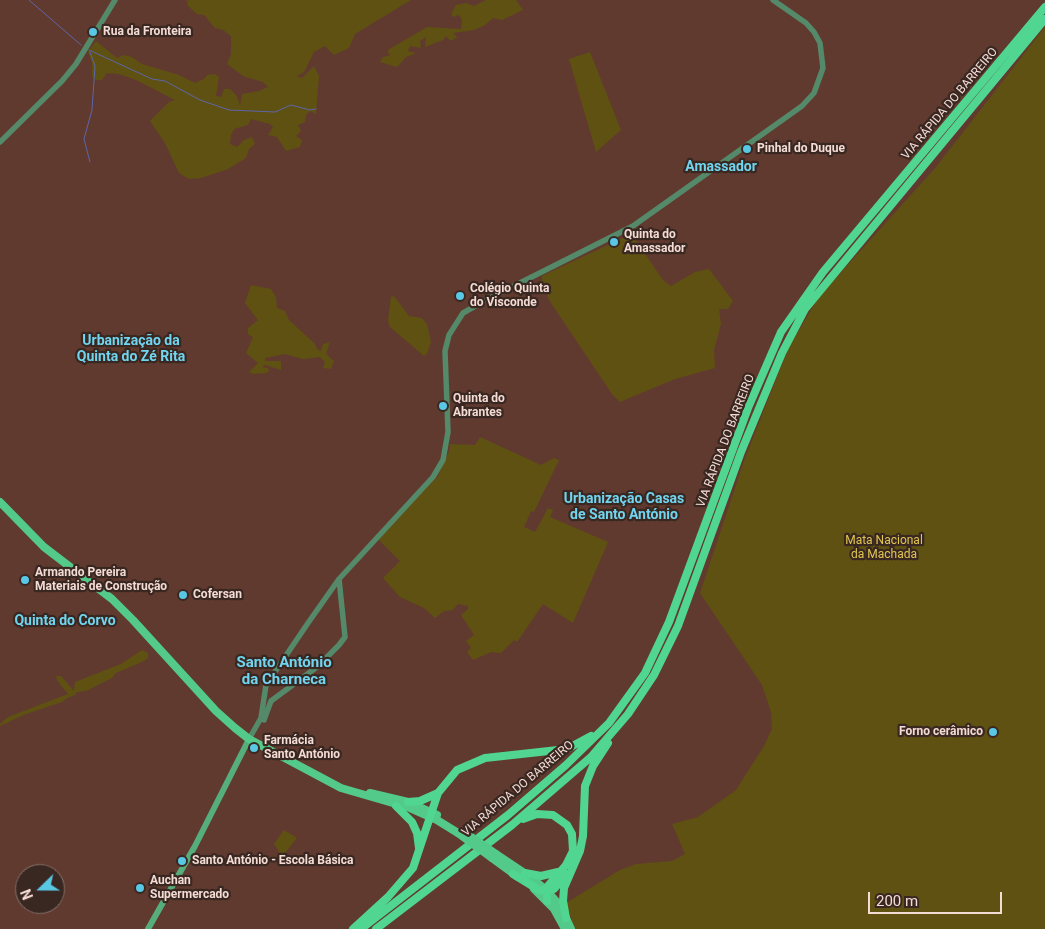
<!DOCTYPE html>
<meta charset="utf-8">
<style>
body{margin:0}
#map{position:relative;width:1045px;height:929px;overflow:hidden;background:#613a2f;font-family:Roboto,sans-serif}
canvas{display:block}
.north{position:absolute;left:15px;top:864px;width:50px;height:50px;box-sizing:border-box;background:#392721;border:1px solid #846f69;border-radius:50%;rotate:248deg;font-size:14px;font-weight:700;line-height:20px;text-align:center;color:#f4dbd4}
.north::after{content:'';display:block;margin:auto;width:18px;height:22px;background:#59c8e4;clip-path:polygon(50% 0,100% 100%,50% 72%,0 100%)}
.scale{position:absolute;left:868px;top:892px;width:134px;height:22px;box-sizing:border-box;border:2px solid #f4dbd4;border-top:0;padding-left:6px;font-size:15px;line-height:18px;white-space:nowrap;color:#f4dbd4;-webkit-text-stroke:4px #392721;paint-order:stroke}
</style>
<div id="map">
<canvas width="1045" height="929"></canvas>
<div class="north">N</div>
<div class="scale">200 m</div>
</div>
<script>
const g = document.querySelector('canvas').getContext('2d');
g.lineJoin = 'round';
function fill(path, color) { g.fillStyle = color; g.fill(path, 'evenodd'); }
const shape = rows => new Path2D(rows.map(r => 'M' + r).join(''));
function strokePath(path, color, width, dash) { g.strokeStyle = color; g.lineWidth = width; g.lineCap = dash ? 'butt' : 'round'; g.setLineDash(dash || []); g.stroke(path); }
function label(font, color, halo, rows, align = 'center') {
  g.font = font + ' Roboto,sans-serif'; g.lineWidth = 4.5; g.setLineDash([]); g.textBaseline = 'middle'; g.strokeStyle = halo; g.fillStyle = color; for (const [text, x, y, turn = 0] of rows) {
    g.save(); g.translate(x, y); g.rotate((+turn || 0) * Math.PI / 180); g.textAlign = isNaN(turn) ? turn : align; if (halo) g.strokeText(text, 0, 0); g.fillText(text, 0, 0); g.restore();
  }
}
fill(shape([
 [187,0,411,0,355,34,349,48,334,55,325,46,314,52,304,72,297,76,302,78,314,66,319,76,316,114,310,111,306,115,305,122,298,125,301,131,296,136,302,140,300,147,286,151,277,137,268,135,273,127,270,124,251,119,248,125,234,129,231,135,230,144,237,147,244,140,252,137,255,144,249,149,246,158,228,169,201,178,189,179,179,173,165,143,150,121,169,102,175,100,136,80,119,74,107,73,102,80,96,80,92,77,92,63,88,52,96,41,117,58,124,55,132,57,142,64,179,75,195,83,204,79,207,75,215,74,219,77,216,96,221,97,224,89,230,89,237,96,240,106,242,94,259,91,268,87,263,82,243,76,227,64,231,54,231,36,223,30,215,28,204,15,197,14,188,6],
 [486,0,516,0,523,10,502,20,493,18,485,25,474,30,453,33,457,37,451,41,446,36,443,40,425,47,426,37,420,41,421,48,410,46,408,51,416,53,406,57,397,67,380,62,383,57,391,55,388,53,388,50,427,27,461,29,462,20,459,15,453,17,451,14,456,5,466,3,474,6],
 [1045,27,1045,929,575,929,566,903,620,870,636,864,672,861,685,854,672,824,698,817,736,790,764,746,772,729,771,712,762,685,700,593,744,461,788,349,818,298,936,167],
 [590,52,621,130,596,152,569,59],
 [627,236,633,236,663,280,671,286,695,272,709,269,733,301,728,309,719,309,721,324,714,350,715,368,675,379,620,402,612,394,551,303,542,285,542,276],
 [251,285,271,289,276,297,277,308,285,311,289,320,314,343,318,350,321,351,323,344,330,342,326,354,334,361,331,369,323,368,325,362,320,357,303,359,285,354,265,358,265,361,281,361,281,370,265,365,262,367,268,368,269,371,266,373,253,374,249,372,258,363,246,353,253,337,248,334,248,328,258,320,245,303],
 [394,296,409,316,422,318,427,324,431,342,427,354,424,356,390,327,388,321,390,304,391,297],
 [480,437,541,465,554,458,559,460,534,512,531,511,524,527,535,532,548,508,553,510,550,517,608,542,573,623,543,604,517,642,514,640,501,653,491,652,473,660,467,652,471,648,466,641,474,635,461,615,468,609,468,606,458,604,453,610,444,611,435,618,424,608,400,597,383,578,400,561,378,539,438,476,449,451,450,444,475,445],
 [142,650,148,653,148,658,144,661,116,673,112,678,86,691,77,692,75,695,67,698,62,702,26,714,0,726,0,724,8,717,68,694,57,680,56,676,61,676,74,691,75,682,121,664],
 [284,830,297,838,282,857,277,855,279,851,274,844]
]), '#5f5112');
strokePath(shape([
 [29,0,81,45],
 [89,50,152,79,165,81,200,100,229,110,275,112,291,105,310,110,316,109],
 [90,162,84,139,92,110,95,66,90,52]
]), '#5d65aa', 1);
strokePath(shape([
 [0,142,62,81,76,64,115,0],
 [264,720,271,701,317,667,339,645,345,637,339,579],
 [249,739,261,718,266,685,308,623,339,579,433,477,443,460,448,432,445,351,449,335,463,313,484,301,633,226,802,106,814,93,823,68,820,43,814,32,806,23,773,0]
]), '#548969', 5.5);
strokePath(shape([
 [148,929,195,846,249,739]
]), '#56ae7c', 6);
strokePath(shape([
 [0,502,44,547,112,599,133,620,216,711,235,728,249,739,341,788,410,808,437,820,458,833],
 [370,793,408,802,437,815],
 [496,854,532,878,547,891,561,907,571,929],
 [492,858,518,877],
 [534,889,554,909,565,929]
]), '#53ca8a', 8);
strokePath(shape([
 [408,802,420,801,438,793],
 [396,806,412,822,417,833,419,848],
 [523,819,537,814,553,815,567,825,572,834,573,851,566,865,547,887,547,901],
 [525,873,541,876,558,872],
 [513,874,539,890,547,891,554,889,567,874],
 [566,918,563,901,564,888,580,851,583,836,585,786,593,766,608,743],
 [353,929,388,897,413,868,438,793,457,770,485,758,567,749,591,736],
 [361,929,508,815,566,765,609,723,645,673,669,622,748,408,781,332,823,272,1045,7],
 [376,929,512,825,591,757,628,714,654,675,678,626,741,452,782,353,805,309,1045,19]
]), '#50d690', 8);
strokePath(shape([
 [458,833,492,858],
 [467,834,496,854]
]), '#53ca8a', 8);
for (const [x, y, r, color] of [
 [93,32,5,"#59c8e4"],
 [747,149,5,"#59c8e4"],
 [614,242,5,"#59c8e4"],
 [460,296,5,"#59c8e4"],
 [443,406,5,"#59c8e4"],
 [25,580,5,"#59c8e4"],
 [183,595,5,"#59c8e4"],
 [993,732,5,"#59c8e4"],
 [254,748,5,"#59c8e4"],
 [182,861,5,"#59c8e4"],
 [140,888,5,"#59c8e4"]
]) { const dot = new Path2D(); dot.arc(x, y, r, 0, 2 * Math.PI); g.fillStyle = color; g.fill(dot); strokePath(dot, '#392721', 2); }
label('bold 12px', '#f4dbd4', '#392721', [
 ["Rua da Fronteira",103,32],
 ["Pinhal do Duque",757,149],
 ["Quinta do",624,235],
 ["Amassador",624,249],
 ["Colégio Quinta",470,289],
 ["do Visconde",470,303],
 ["Quinta do",453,399],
 ["Abrantes",453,413],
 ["Armando Pereira",35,573],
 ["Materiais de Construção",35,587],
 ["Cofersan",193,595],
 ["Forno cerâmico",983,732,"right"],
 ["Farmácia",264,741],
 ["Santo António",264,755],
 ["Santo António - Escola Básica",192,861],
 ["Auchan",150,881],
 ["Supermercado",150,895]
], 'left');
label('12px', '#f4dbd4', '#392721', [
 ["VIA RÁPIDA DO BARREIRO",950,104,-50],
 ["VIA RÁPIDA DO BARREIRO",726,441,-69],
 ["VIA RÁPIDA DO BARREIRO",518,789,-40]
]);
label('12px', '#e0c651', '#392721', [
 ["Mata Nacional",884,541],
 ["da Machada",884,555]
]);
label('bold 14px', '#71d5ef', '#392721', [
 ["Amassador",721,167],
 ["Urbanização da",131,341],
 ["Quinta do Zé Rita",131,357],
 ["Urbanização Casas",624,499],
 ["de Santo António",624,515],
 ["Quinta do Corvo",65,621]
]);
label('bold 15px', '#71d5ef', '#392721', [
 ["Santo António",284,663],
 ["da Charneca",284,680]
]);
</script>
